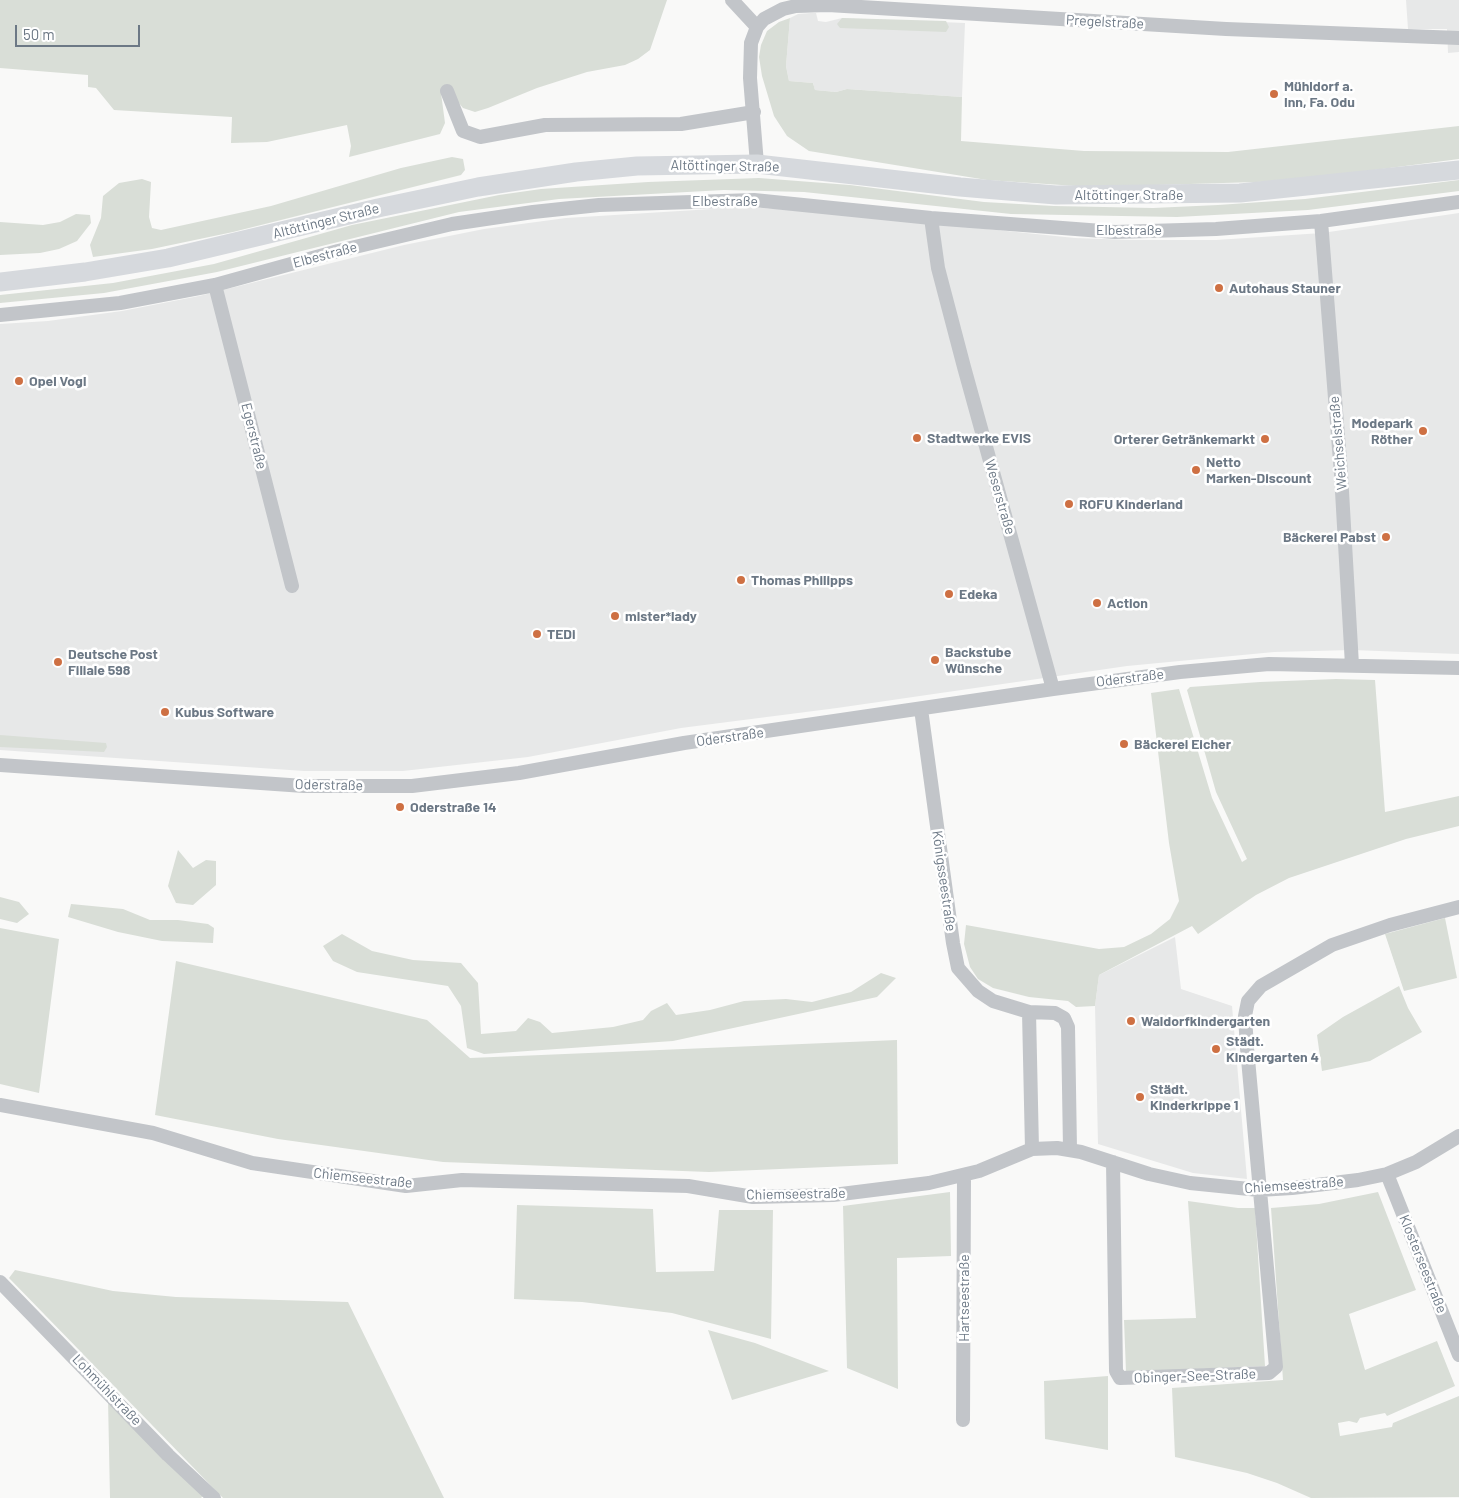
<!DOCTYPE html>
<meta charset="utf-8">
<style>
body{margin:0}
#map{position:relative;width:1459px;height:1498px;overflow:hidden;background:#f9f9f8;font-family:Barlow,sans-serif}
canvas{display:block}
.scale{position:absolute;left:15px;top:25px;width:125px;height:22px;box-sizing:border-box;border:2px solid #6c7885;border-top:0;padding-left:6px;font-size:15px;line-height:18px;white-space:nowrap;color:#6c7885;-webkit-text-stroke:4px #fff;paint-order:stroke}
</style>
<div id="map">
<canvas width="1459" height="1498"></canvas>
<div class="scale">50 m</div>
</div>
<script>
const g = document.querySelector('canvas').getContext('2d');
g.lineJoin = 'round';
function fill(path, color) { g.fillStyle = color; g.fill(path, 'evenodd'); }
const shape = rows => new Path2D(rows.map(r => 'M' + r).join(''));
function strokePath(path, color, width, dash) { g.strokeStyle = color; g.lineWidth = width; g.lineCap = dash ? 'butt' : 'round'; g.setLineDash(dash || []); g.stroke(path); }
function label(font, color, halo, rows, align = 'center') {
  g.font = font + ' Barlow,sans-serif'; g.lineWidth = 5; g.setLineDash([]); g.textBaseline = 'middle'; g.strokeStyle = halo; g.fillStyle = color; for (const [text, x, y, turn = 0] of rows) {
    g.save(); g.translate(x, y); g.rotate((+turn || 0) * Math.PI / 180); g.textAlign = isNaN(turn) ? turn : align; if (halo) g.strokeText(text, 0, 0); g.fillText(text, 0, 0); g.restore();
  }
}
fill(shape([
 [1406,0,1459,0,1459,52,1448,53,1447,29,1408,29],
 [811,13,816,13,818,21,826,22,842,18,965,23,962,97,847,89,836,92,815,90,813,83,789,81,786,66,790,18,798,14],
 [745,207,811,211,1075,238,1130,240,1216,240,1322,233,1459,213,1459,654,1352,650,1274,652,1127,666,837,708,681,728,528,757,403,771,304,771,0,750,0,324,48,321,122,311,199,296,404,245,484,229,566,218],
 [1175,937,1181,989,1232,1006,1247,1179,1193,1173,1098,1144,1095,1006,1099,975]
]), '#e7e8e8');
fill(shape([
 [0,0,667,0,650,50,638,59,625,65,587,72,537,88,488,108,475,112,463,108,458,102,441,93,445,123,440,134,349,157,351,146,347,125,267,142,231,143,232,117,114,110,96,88,88,87,88,75,0,68],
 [790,18,786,66,789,81,813,83,815,90,836,92,847,89,962,97,961,141,1084,151,1228,152,1459,126,1459,159,1289,181,1091,187,987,180,809,151,787,136,774,116,762,76,759,57,761,45,767,31,779,22],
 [842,18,946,21,949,27,946,32,840,28,837,24],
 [452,157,463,159,465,170,461,175,233,232,152,249,93,257,90,245,101,218,103,196,119,183,142,179,151,182,149,217,152,228,161,230,271,206,401,168],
 [759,178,850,185,984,202,1054,206,1153,208,1218,205,1305,199,1459,180,1459,191,1308,210,1177,217,1011,214,804,192,724,190,559,199,459,212,217,272,104,293,0,303,0,295,113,283,214,264,352,225,499,195,541,189,648,182],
 [76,214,90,215,91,223,77,241,59,249,40,253,0,255,0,222,43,225,60,222],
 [1336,679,1375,680,1385,812,1459,796,1459,826,1406,839,1289,878,1256,895,1198,934,1192,926,1099,975,1095,1006,1076,1007,1068,1001,1029,997,993,988,978,979,970,967,964,944,966,925,1099,949,1124,947,1151,934,1170,919,1179,901,1169,843,1151,693,1179,689,1212,798,1242,862,1247,859,1216,792,1187,690,1190,687,1260,682],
 [0,735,106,743,107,747,104,752,0,747],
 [178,850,193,868,206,860,216,861,216,885,193,905,176,903,168,886],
 [0,897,19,902,29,914,17,923,0,919],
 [71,904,123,909,150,920,178,920,208,924,214,928,213,943,162,941,118,932,68,917],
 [1445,918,1457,978,1404,991,1385,934],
 [0,928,59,939,39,1093,0,1084],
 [342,934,372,951,413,960,461,963,478,983,481,1034,516,1031,528,1018,540,1022,552,1033,613,1027,643,1020,651,1011,667,1003,676,1015,710,1010,744,1001,786,999,812,1002,851,992,881,973,896,978,877,997,673,1041,484,1054,467,1048,461,1006,448,986,357,972,333,961,323,946],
 [176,961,427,1020,470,1058,897,1040,898,1164,709,1172,443,1162,278,1139,155,1115],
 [1399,986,1408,1008,1422,1032,1370,1061,1322,1071,1317,1035,1343,1017],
 [950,1192,951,1256,897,1258,898,1389,847,1368,843,1206],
 [1378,1192,1416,1290,1349,1314,1365,1370,1437,1341,1455,1386,1387,1416,1385,1413,1360,1418,1357,1423,1349,1421,1338,1423,1340,1436,1392,1427,1393,1423,1459,1396,1459,1497,1311,1498,1277,1483,1247,1473,1175,1457,1172,1388,1283,1380,1271,1208,1319,1204],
 [1188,1201,1238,1208,1255,1208,1265,1366,1126,1372,1124,1320,1196,1318],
 [517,1205,653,1209,656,1272,714,1271,719,1210,773,1210,771,1339,672,1313,582,1302,514,1299],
 [15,1270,113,1291,176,1297,348,1302,444,1498,223,1498,9,1278],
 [708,1330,755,1343,829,1371,732,1400],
 [1108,1376,1108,1450,1045,1439,1044,1381],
 [108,1399,203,1496,201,1498,110,1498]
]), '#d9ded7');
strokePath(shape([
 [732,0,757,27],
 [447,91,463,131,480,137,545,125,681,124,754,112],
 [757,164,750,78,751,43,757,27,764,19,783,9,796,6,828,5,1226,29,1459,38],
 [931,218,938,268,964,367,1053,689],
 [1321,221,1341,474,1352,665],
 [215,285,292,586],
 [0,315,120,303,215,285,338,251,452,224,533,212,599,205,754,200,931,218,1115,232,1216,229,1321,221,1459,202],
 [921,709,953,943,958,968,978,991,993,1001,1029,1012],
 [0,765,304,786,412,786,519,773,684,743,1053,689,1180,672,1269,664,1459,668],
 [0,1105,153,1133,252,1163,406,1186,462,1180,688,1186,753,1197,833,1195,929,1183,979,1171,1032,1149,1057,1148,1081,1152,1149,1174,1190,1183,1259,1190,1292,1188,1358,1180,1387,1174,1416,1162,1459,1136],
 [1032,1149,1029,1012,1055,1013,1064,1018,1068,1027,1070,1149],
 [1113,1162,1116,1371,1120,1378,1269,1373,1276,1367,1247,1048,1245,1016,1248,1001,1261,986,1332,945,1390,925,1459,907],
 [1387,1174,1459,1355],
 [0,1282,168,1455,214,1498],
 [963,1420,964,1176]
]), '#c2c5c9', 14);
strokePath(shape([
 [0,282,85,272,168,258,378,208,478,187,576,172,637,166,757,164,960,187,1056,195,1240,193,1459,170]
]), '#d6d9dd', 19);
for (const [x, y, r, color] of [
 [1274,94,5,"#ce7043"],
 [1219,288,5,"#ce7043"],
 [19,381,5,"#ce7043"],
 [1423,431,5,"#ce7043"],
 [917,438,5,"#ce7043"],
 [1265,439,5,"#ce7043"],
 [1196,470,5,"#ce7043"],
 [1069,504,5,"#ce7043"],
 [1386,537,5,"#ce7043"],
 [741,580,5,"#ce7043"],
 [949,594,5,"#ce7043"],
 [1097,603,5,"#ce7043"],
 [615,616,5,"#ce7043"],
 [537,634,5,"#ce7043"],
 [935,660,5,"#ce7043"],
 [58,662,5,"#ce7043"],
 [165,712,5,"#ce7043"],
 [1124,744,5,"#ce7043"],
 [400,807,5,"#ce7043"],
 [1131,1021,5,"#ce7043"],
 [1216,1049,5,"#ce7043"],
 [1140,1097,5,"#ce7043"]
]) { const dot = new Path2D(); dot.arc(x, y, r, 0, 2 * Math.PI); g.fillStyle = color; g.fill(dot); strokePath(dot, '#fff', 2); }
label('14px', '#6c7885', '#fff', [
 ["Pregelstraße",1105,22,3],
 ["Altöttinger Straße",725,166,1],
 ["Altöttinger Straße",1129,195],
 ["Elbestraße",725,201],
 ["Altöttinger Straße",326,221,-14],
 ["Elbestraße",1129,230],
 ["Elbestraße",325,255,-15],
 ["Egerstraße",254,436,76],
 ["Weichselstraße",1338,443,-95],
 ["Weserstraße",1000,497,74],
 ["Oderstraße",1130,678,-7],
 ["Oderstraße",730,737,-8],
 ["Oderstraße",329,785,1],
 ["Königsseestraße",944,881,82],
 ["Chiemseestraße",363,1178,6],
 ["Chiemseestraße",1294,1185,-4],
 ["Chiemseestraße",796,1194,-1],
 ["Klosterseestraße",1423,1264,68],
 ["Hartseestraße",964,1298,-90],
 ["Obinger-See-Straße",1195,1376,-2],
 ["Lohmühlstraße",107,1390,46]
]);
label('bold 14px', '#6c7885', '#fff', [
 ["Mühldorf a.",1284,86],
 ["Inn, Fa. Odu",1284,102],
 ["Autohaus Stauner",1229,288],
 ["Opel Vogl",29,381],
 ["Modepark",1413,423,"right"],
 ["Röther",1413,439,"right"],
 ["Stadtwerke EVIS",927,438],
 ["Orterer Getränkemarkt",1255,439,"right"],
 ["Netto",1206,462],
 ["Marken-Discount",1206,478],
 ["ROFU Kinderland",1079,504],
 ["Bäckerei Pabst",1376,537,"right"],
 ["Thomas Philipps",751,580],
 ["Edeka",959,594],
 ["Action",1107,603],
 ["mister*lady",625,616],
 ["TEDi",547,634],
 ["Backstube",945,652],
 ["Wünsche",945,668],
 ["Deutsche Post",68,654],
 ["Filiale 598",68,670],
 ["Kubus Software",175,712],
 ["Bäckerei Eicher",1134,744],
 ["Oderstraße 14",410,807],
 ["Waldorfkindergarten",1141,1021],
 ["Städt.",1226,1041],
 ["Kindergarten 4",1226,1057],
 ["Städt.",1150,1089],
 ["Kinderkrippe 1",1150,1105]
], 'left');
</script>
